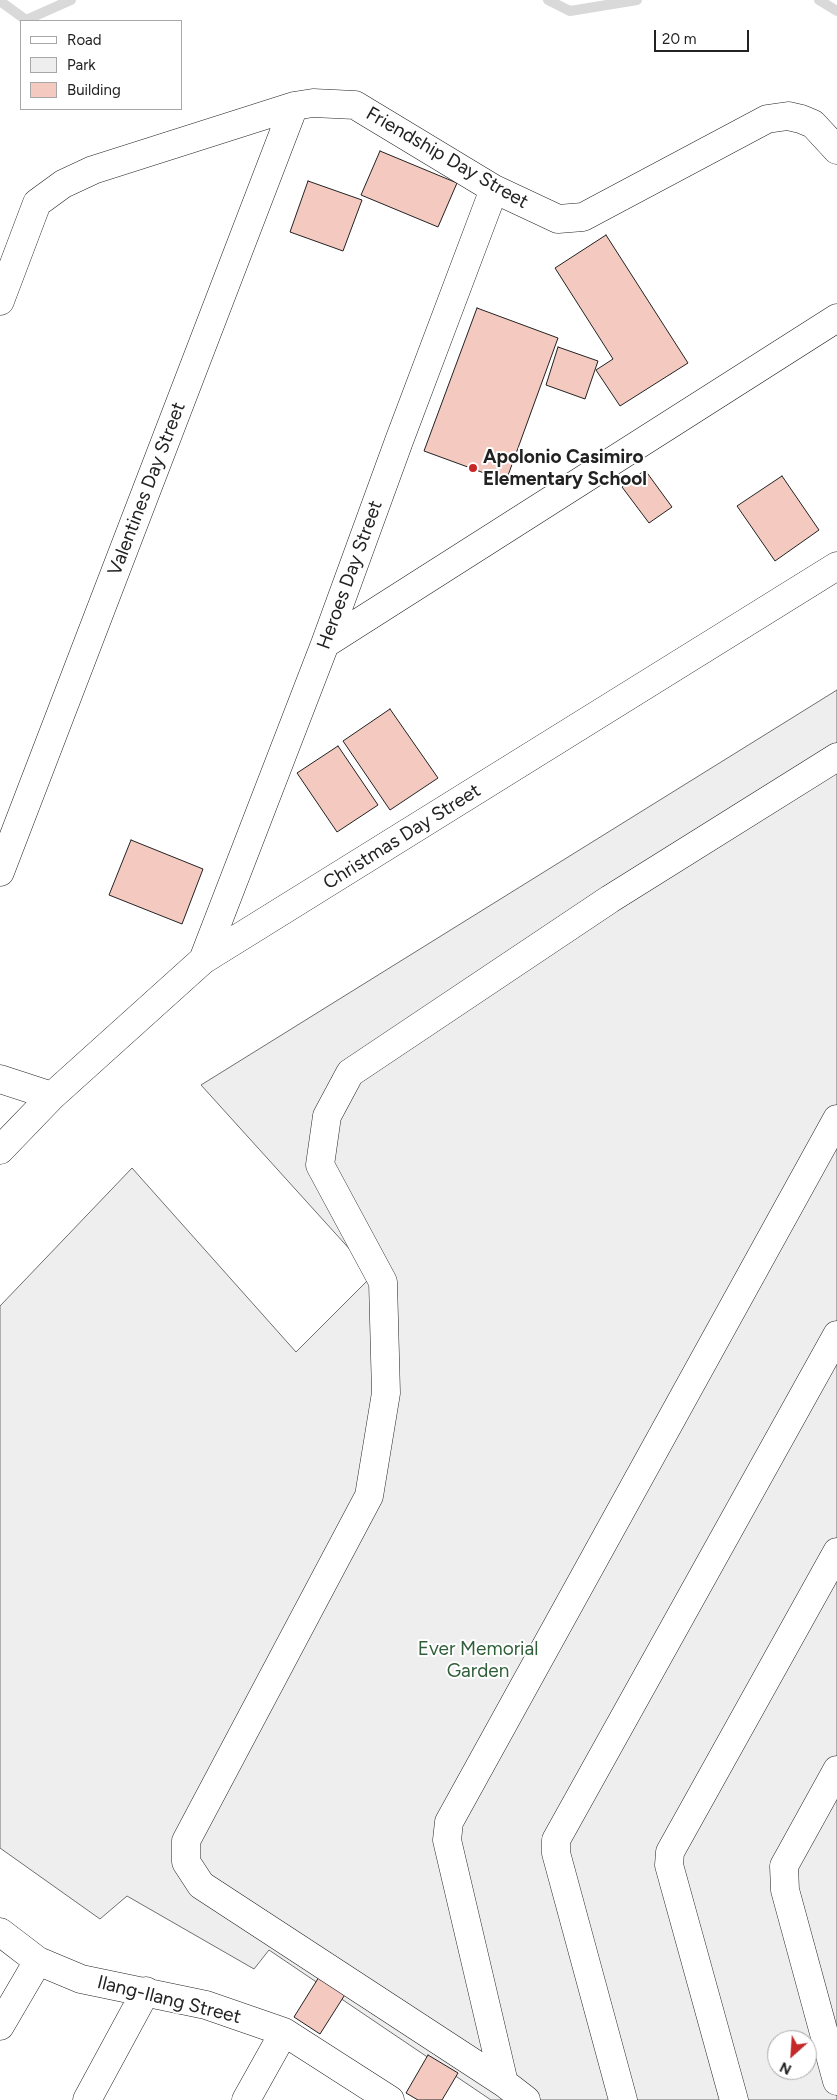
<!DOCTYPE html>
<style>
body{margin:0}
#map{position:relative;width:837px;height:2100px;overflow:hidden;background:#fff;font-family:Figtree,sans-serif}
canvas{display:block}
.legend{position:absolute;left:20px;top:20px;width:162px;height:90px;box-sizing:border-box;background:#fff;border:1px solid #a7a7a7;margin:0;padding:6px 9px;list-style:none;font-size:15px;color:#222}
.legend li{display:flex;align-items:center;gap:10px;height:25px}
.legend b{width:25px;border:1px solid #a7a7a7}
.north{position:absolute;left:767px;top:2030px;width:50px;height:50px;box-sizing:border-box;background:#fff;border:1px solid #a7a7a7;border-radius:50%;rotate:206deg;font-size:14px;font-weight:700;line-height:20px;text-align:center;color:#222}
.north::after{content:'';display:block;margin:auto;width:18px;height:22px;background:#c62828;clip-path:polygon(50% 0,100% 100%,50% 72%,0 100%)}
.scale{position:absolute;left:654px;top:30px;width:95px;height:22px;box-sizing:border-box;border:2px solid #222;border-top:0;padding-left:6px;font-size:15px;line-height:18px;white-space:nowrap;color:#222;-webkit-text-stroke:4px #fff;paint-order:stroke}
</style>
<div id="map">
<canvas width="837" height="2100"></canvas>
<ul class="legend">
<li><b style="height:6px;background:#fff"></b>Road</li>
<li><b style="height:14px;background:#eee"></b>Park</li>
<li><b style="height:14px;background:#f3c9c0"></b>Building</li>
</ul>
<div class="north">N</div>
<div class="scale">20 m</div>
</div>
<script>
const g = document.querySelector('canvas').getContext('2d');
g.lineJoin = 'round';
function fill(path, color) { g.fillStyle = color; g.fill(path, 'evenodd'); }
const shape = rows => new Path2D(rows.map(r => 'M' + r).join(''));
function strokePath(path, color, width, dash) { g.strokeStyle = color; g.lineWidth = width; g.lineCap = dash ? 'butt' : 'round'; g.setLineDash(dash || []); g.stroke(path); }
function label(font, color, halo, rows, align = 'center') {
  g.font = font + ' Figtree,sans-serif'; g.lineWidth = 4; g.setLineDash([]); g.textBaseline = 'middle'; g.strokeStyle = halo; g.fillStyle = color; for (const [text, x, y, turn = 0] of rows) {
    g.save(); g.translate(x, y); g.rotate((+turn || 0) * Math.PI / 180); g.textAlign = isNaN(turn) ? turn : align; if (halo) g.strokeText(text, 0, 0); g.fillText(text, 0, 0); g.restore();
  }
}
const green = shape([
 [837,690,837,2100,491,2100,269,1950,254,1969,127,1896,100,1919,0,1848,0,1306,132,1168,296,1352,373,1275,201,1085,837,690],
 [777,2040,807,2040,807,2070,777,2070,777,2040]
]);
fill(green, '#eee');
strokePath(green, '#6f6f6f', 1);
strokePath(shape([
 [548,0,570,11,637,0],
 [819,0,837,11],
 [0,1,26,20,71,0]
]), '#d9d9d9', 10);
const building = shape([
 [380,151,457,183,438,227,361,195,380,151],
 [308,181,362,200,343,251,290,232,308,181],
 [606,235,688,363,620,406,596,370,613,359,555,268,606,235],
 [477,308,558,338,506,481,424,451,477,308],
 [558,347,598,361,585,399,546,385,558,347],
 [645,470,672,507,649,523,622,487,645,470],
 [782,476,819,530,775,561,737,506,782,476],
 [390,709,438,778,390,810,343,741,390,709],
 [338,746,378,805,337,832,297,773,338,746],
 [131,840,203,869,182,924,109,895,131,840],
 [319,1977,346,1993,320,2034,294,2017,319,1977],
 [428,2055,458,2073,442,2100,418,2100,406,2093,428,2055]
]);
fill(building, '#f3c9c0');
strokePath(building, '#222', 1);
const minor = shape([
 [0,301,37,203,63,184,93,170,294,106,313,103,355,105,494,189,558,219,583,217,767,119,788,116,801,119,813,124,837,150],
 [325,644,837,318],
 [0,872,294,106],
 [203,960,325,644,399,441,494,189],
 [0,1079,52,1096],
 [0,1150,52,1096,203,960,837,566],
 [837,1770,784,1866,785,1890,837,2081],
 [0,1932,38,1961,81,1979,206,2005,284,2032,390,2100],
 [0,2026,38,1961],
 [504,2083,447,1840,449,1822,837,1119],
 [87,2100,146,1991],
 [246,2100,284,2032],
 [526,2100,504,2083,201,1885,186,1862,186,1841,369,1496,386,1393,383,1282,320,1165,327,1116,350,1073,610,899,837,757],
 [623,2100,556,1853,556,1840,837,1335],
 [734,2100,669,1865,670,1852,837,1552]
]);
strokePath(minor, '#222', 29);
strokePath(minor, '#fff', 28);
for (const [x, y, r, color] of [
 [473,468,5,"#c62828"]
]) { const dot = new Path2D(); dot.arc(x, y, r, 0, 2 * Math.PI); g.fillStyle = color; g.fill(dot); strokePath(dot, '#fff', 2); }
label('19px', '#222', '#fff', [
 ["Friendship Day Street",447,158,30],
 ["Valentines Day Street",147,489,-69],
 ["Heroes Day Street",350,575,-70],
 ["Christmas Day Street",402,837,-32],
 ["Ilang-Ilang Street",169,2000,14]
]);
label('bold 19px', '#222', '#fff', [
 ["Apolonio Casimiro",483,457],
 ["Elementary School",483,479]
], 'left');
label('19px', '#2f5e38', '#fff', [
 ["Ever Memorial",478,1649],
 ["Garden",478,1671]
]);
</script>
